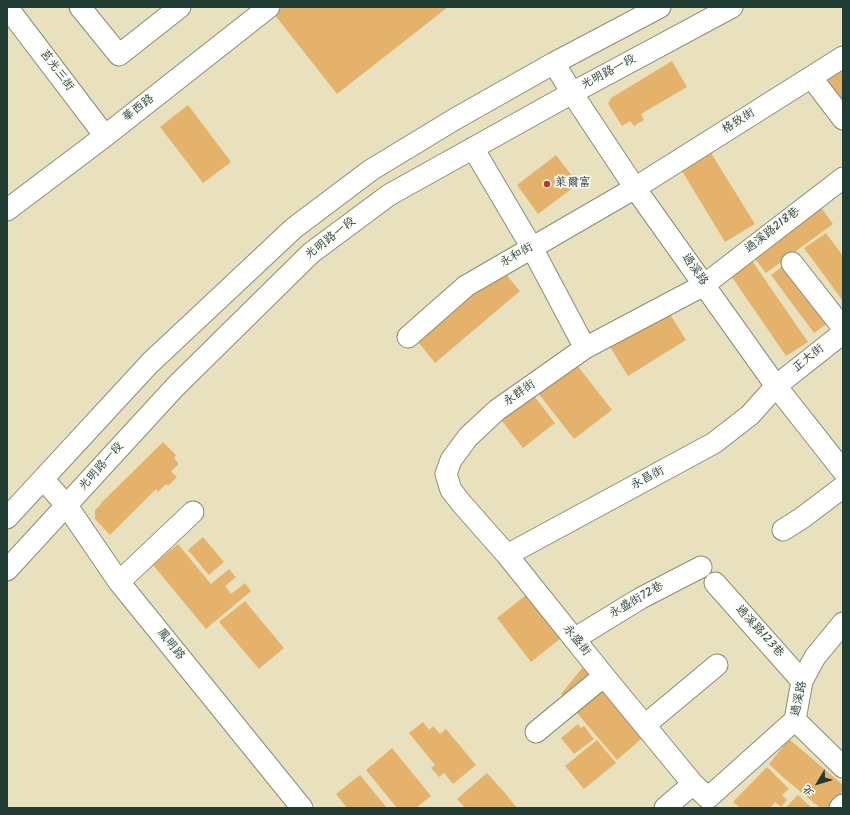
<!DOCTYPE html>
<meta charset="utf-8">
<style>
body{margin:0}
#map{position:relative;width:850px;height:815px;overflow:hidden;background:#e9e1be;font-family:Kalam,"LXGW WenKai TC",sans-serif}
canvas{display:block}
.frame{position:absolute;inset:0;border:8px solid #1f3d34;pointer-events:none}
.north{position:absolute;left:798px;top:763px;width:40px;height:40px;-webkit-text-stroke:3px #fdfcf7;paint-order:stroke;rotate:232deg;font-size:11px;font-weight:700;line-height:16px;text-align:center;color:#1f3d34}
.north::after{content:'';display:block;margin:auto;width:14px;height:18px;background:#1f3d34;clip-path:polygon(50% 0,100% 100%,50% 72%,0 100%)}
</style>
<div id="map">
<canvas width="850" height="815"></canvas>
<div class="frame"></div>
<div class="north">北</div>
</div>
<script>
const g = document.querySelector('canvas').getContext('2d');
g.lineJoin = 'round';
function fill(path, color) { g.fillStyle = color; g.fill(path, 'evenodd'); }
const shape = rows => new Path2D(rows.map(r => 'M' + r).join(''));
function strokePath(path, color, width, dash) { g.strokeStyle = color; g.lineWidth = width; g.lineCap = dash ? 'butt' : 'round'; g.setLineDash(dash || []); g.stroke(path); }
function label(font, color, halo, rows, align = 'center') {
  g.font = font + ' Kalam,"LXGW WenKai TC",sans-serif'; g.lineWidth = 3.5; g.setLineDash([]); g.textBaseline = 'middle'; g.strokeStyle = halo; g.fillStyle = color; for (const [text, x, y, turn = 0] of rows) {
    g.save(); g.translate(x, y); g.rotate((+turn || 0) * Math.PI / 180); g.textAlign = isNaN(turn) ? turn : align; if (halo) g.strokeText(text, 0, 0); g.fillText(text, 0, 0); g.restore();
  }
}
fill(shape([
 [283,7,448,7,337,94,274,14],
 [672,61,687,87,641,114,644,120,634,126,630,121,622,126,608,104,611,98],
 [843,65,843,103,824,76],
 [188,105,231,162,203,183,160,127],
 [706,145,755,224,725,242,682,171,694,163,689,155],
 [556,155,578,184,538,214,517,185],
 [817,202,833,224,766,273,750,252],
 [826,233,843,256,843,301,804,248],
 [748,255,808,342,786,356,727,270],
 [791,260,835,318,814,333,771,275],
 [499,266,520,291,435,363,414,337],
 [668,311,686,340,628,376,610,347],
 [573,360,612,410,574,439,535,389],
 [531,392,555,423,523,448,499,417],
 [163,442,176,455,174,458,179,464,171,471,177,477,168,486,166,484,158,492,156,489,110,535,95,519,95,510,101,504,101,503],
 [203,537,224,562,209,575,188,550],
 [178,544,211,584,229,569,236,577,225,586,231,594,245,583,251,591,206,629,153,565],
 [531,591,565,635,531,662,497,618],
 [245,601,284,648,259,669,219,622],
 [587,662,597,671,571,702,561,694],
 [596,686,610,688,648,733,617,760,572,707],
 [423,722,429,730,433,726,440,734,446,729,476,765,453,784,444,773,439,777,431,768,435,765,409,733],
 [578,724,581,728,584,726,594,739,574,754,561,738],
 [789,739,843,785,843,791,829,808,820,808,784,778,769,764],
 [597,740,616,763,584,789,565,766],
 [392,748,431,796,416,808,397,808,366,770],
 [767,767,789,789,782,795,787,800,781,807,775,802,770,808,740,808,733,802],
 [487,773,504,792,517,808,465,808,457,799],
 [360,775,373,791,387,808,347,808,336,794],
 [798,795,812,808,785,808]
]), '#e5b26b');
const minor = shape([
 [7,7,105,136],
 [80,7,119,55,180,7],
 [554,63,572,93,635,188,704,285,776,386,843,471],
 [811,77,843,119],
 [473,148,532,248,585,348],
 [7,210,105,136,269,7],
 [792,263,843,328],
 [408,337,466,286,635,188,843,57],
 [43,479,67,506,119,582,302,808],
 [7,518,150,363,294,228,371,170,455,119,554,63,660,7],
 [783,530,802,518,843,487],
 [507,555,714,443,750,415,776,386,843,333],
 [7,570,176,386,311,253,389,195,572,93,732,7],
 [119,582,193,512],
 [715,583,802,681],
 [843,623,815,657,802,681,795,720,843,767],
 [574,639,641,598,701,567],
 [795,720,708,798,693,784,604,676,507,555,462,504,451,490,446,474,451,460,468,437,497,410,585,348,704,285,843,178],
 [645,725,717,665],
 [536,732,604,676],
 [665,808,693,784],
 [840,808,843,805]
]);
strokePath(minor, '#848f79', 23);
strokePath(minor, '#fff', 21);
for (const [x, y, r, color] of [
 [547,184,4,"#c8321e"]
]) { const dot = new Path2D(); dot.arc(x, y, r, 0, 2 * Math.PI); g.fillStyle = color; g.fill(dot); strokePath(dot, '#fdfcf7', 1.5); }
label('12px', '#1f3d34', '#fdfcf7', [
 ["莒光三街",56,71,53],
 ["光明路一段",609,73,-28],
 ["華西路",139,109,-38],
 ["格致街",739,122,-32],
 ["過溪路218巷",773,231,-38],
 ["光明路一段",331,239,-38],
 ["永和街",517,256,-30],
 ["過溪路",694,270,55],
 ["正大街",809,359,-39],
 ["永群街",520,394,-35],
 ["光明路一段",102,467,-48],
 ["永昌街",648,479,-28],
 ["永盛街72巷",637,601,-30],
 ["過溪路123巷",759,632,48],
 ["永盛街",576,641,51],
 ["鳳明路",170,645,51],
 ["過溪路",800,699,-78]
]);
label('12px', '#1f3d34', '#fdfcf7', [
 ["萊爾富",555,184]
], 'left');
</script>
